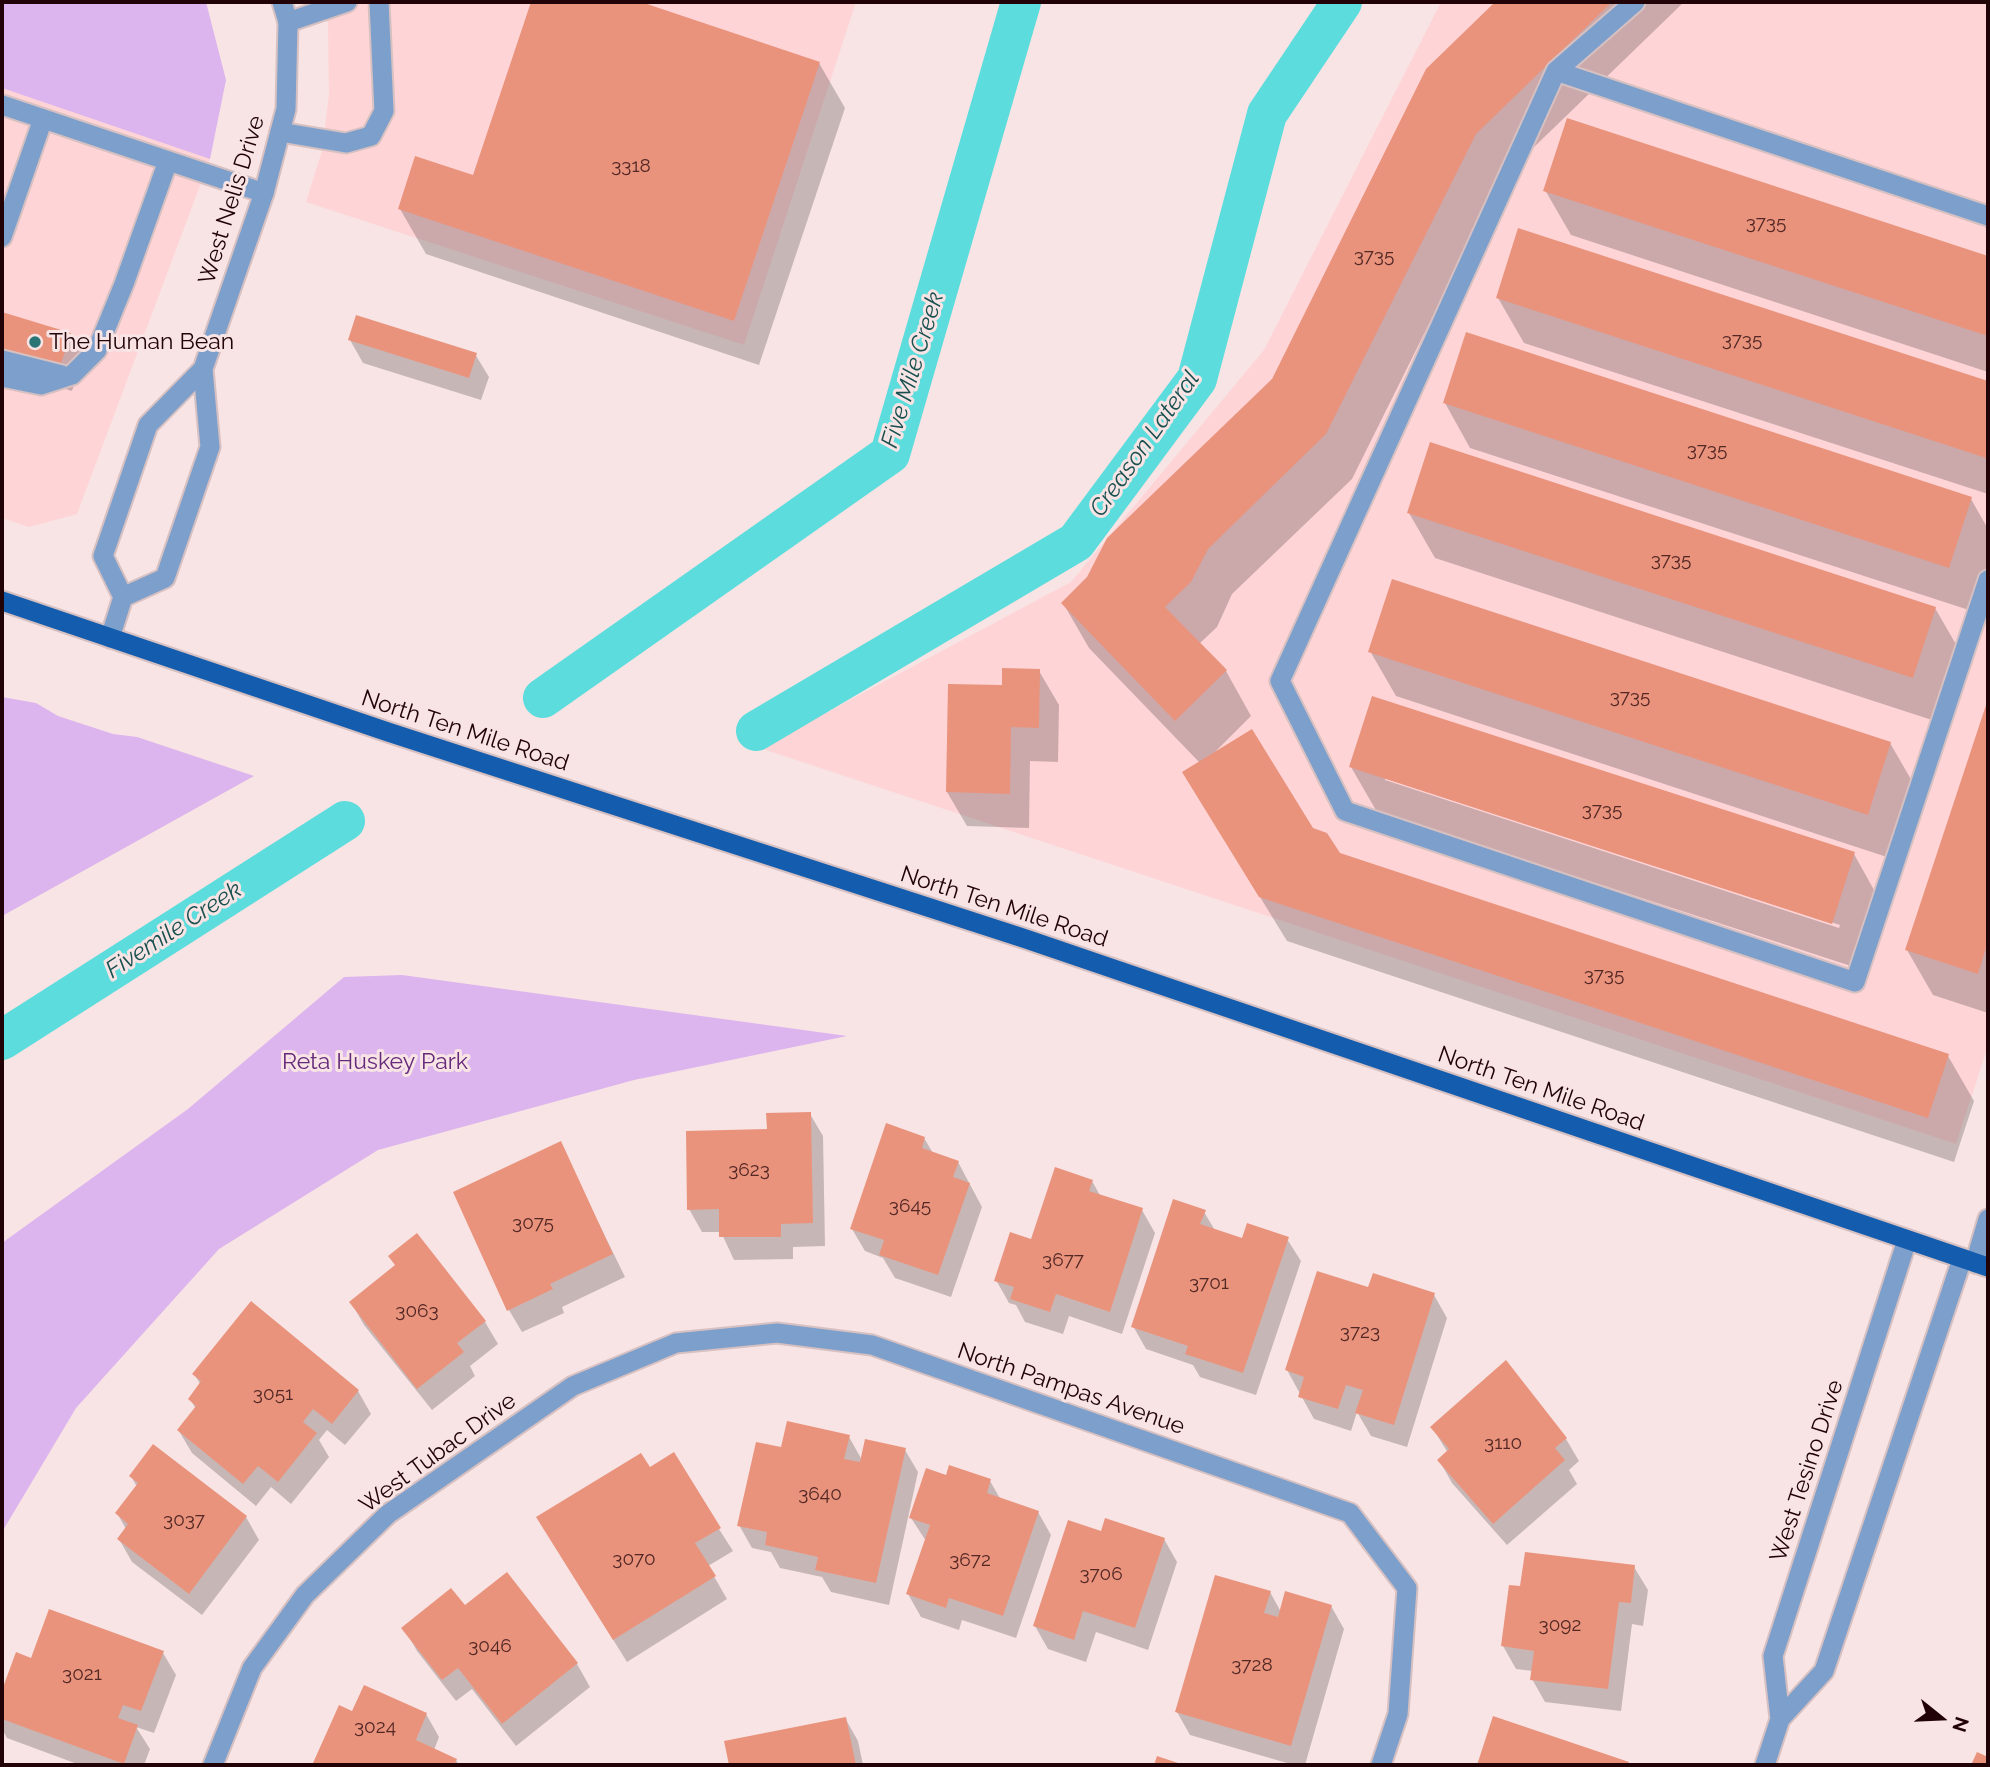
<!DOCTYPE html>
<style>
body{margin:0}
#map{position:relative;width:1990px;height:1767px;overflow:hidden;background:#f8e4e4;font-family:Raleway,sans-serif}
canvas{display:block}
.frame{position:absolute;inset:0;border:4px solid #210307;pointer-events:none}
.north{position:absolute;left:1906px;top:1683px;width:70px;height:70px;-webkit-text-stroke:5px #f8e4e4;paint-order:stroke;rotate:108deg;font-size:19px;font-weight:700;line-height:28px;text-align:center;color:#210307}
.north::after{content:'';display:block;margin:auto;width:24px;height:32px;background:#210307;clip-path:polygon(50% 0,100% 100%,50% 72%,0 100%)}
</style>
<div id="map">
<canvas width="1990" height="1767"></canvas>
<div class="frame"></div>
<div class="north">N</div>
</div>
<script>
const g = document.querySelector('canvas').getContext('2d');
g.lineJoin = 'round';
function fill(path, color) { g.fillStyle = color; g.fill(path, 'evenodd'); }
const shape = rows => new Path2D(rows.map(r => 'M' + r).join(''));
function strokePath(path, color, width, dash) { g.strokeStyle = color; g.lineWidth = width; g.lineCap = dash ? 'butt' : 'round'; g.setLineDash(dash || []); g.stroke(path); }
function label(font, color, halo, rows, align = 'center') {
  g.font = font + ' Raleway,sans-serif'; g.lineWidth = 6; g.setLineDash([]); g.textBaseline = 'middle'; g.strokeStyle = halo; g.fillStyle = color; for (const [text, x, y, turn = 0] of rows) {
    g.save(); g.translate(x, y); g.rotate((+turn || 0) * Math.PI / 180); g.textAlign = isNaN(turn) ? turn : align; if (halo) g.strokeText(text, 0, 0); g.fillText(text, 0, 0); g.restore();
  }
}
fill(shape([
 [324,2,856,2,744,345,306,202,322,151,329,94,328,24],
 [1441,2,1988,2,1988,1046,1956,1144,760,748,1071,582,1264,350],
 [2,88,210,159,77,514,29,527,2,518]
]), '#fed4d6');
fill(shape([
 [2,2,206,2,226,80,210,159,2,88],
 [2,697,36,703,58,716,113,734,137,737,254,776,2,916],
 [402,975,847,1036,634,1080,378,1150,219,1249,76,1408,2,1532,2,1243,188,1109,344,977]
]), '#dcb4ee');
fill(shape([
 [533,2,635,2,819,63,845,108,759,365,426,254,400,209,475,178],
 [1497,2,1684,2,1501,179,1352,479,1232,594,1217,627,1199,644,1226,671,1251,716,1214,753,1312,829,1338,854,1948,1056,1974,1101,1954,1162,1287,941,1211,817,1200,763,1089,648,1063,603,1273,380,1427,70],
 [1568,121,1988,258,1988,372,1571,235,1545,190],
 [1520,231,1988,383,1988,494,1524,343,1498,298],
 [2,313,70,335,83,358,72,391,3,369],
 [350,340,475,354,489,377,481,400,363,363],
 [1445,403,1971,499,1988,529,1988,570,1975,612,1470,448],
 [1409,513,1935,608,1961,653,1938,722,1435,558],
 [1370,651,1890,743,1916,788,1893,859,1396,696],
 [1039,671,1059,705,1058,762,1030,761,1029,828,967,826,947,792,1003,687],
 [1988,703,1988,1013,1933,995,1907,950],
 [1351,767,1854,854,1879,899,1857,968,1377,812],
 [1385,777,1840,925,1839,928,1385,780],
 [810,1114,823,1136,825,1246,793,1247,793,1259,734,1260,721,1232,702,1232,689,1209,769,1131],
 [924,1138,933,1153,958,1162,982,1207,951,1297,895,1278,883,1258,865,1251,852,1229],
 [560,1144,625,1277,562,1307,564,1313,522,1332,509,1310],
 [1092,1181,1101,1197,1142,1210,1155,1233,1122,1334,1069,1316,1063,1334,1025,1322,1016,1305,1009,1303,996,1280],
 [1204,1212,1216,1232,1243,1241,1287,1239,1301,1261,1256,1395,1200,1377,1193,1365,1146,1349,1133,1326],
 [390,1257,485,1322,498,1344,470,1366,475,1376,432,1410,364,1325,351,1302,396,1266],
 [1369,1289,1434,1295,1447,1318,1407,1447,1371,1436,1357,1412,1351,1431,1314,1419,1287,1370],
 [194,1374,358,1391,371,1414,345,1445,327,1430,319,1440,329,1457,291,1504,271,1487,256,1506,192,1453,179,1431,196,1409,190,1399,201,1385],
 [1432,1427,1566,1439,1579,1461,1569,1470,1577,1484,1507,1545,1452,1483,1439,1460,1448,1453],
 [849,1437,862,1460,905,1450,918,1472,889,1605,831,1592,822,1577,780,1568,771,1552,752,1548,739,1525,783,1449],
 [650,1469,719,1529,733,1551,708,1566,727,1599,627,1662,551,1540],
 [131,1476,246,1517,259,1540,202,1615,132,1562,119,1539,126,1529,117,1513,137,1487],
 [947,1477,990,1481,1001,1500,1038,1512,1051,1535,1016,1638,962,1620,959,1630,921,1617,908,1594,926,1541,911,1518],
 [1102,1533,1164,1539,1177,1562,1148,1650,1096,1632,1086,1662,1048,1649,1035,1626],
 [1634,1567,1648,1590,1643,1626,1632,1624,1621,1711,1545,1702,1532,1679,1533,1671,1516,1669,1503,1646,1522,1588],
 [507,1575,577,1664,590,1687,516,1746,472,1689,456,1701,417,1651,404,1628,465,1608],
 [1270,1592,1281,1612,1331,1606,1344,1629,1305,1765,1294,1765,1190,1735,1177,1712],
 [163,1653,176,1675,154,1733,136,1727,150,1749,144,1765,80,1765,7,1738,2,1729,2,1695,17,1654,33,1660],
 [426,1714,439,1737,434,1750,456,1760,459,1765,317,1765,315,1763],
 [845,1718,858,1741,863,1765,731,1765,726,1743],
 [1495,1718,1628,1763,1629,1765,1479,1765]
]), '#0003');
strokePath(shape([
 [543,698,890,454,1021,2],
 [756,731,1076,542,1197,379,1267,114,1342,2],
 [2,1040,345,821]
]), '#5cdcdc', 40);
fill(shape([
 [531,2,641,2,820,62,734,321,398,209,415,156,473,175],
 [1495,2,1612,2,1476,134,1326,434,1208,549,1191,582,1165,607,1227,670,1175,721,1061,603,1087,577,1107,538,1272,379,1426,69],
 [1567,118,1988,256,1988,336,1543,191],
 [1518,228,1988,381,1986,458,1496,298],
 [2,312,71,333,59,370,2,351],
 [356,315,477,353,469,378,348,340],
 [1466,332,1972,497,1949,568,1443,403],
 [1430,442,1936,607,1913,678,1407,513],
 [1392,579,1891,742,1868,815,1368,652],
 [1002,668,1040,669,1039,728,1011,727,1010,794,946,792,948,684,1002,685],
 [1372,696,1855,852,1832,924,1349,767],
 [1988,699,1988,941,1978,974,1905,950],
 [1252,729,1313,828,1327,833,1340,853,1949,1054,1928,1118,1259,897,1182,772],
 [811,1112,813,1223,781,1224,781,1237,719,1237,719,1209,687,1210,686,1131,767,1129,766,1113],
 [886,1123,925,1137,922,1148,959,1161,953,1177,970,1183,938,1275,879,1255,884,1240,850,1229],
 [561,1141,613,1254,550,1284,553,1289,507,1311,453,1192],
 [1055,1167,1093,1180,1089,1191,1143,1208,1110,1312,1056,1294,1050,1312,1010,1299,1014,1287,994,1281,1010,1232,1031,1239],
 [1173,1199,1206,1210,1200,1224,1242,1238,1247,1223,1289,1237,1243,1373,1185,1354,1188,1346,1131,1327],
 [417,1233,486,1321,457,1343,464,1352,417,1389,349,1302,395,1265,388,1256],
 [1317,1271,1368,1287,1373,1273,1435,1293,1394,1425,1355,1413,1363,1390,1346,1385,1338,1409,1298,1397,1304,1377,1285,1370],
 [251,1301,359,1390,332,1424,313,1409,303,1422,317,1433,278,1482,258,1466,243,1484,177,1430,196,1406,188,1399,201,1381,192,1374],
 [1506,1360,1567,1438,1555,1448,1565,1460,1493,1524,1437,1460,1449,1449,1430,1427],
 [787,1421,850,1435,844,1459,860,1462,865,1439,906,1448,876,1583,815,1570,818,1557,765,1545,767,1532,737,1526,756,1442,781,1447],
 [153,1444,247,1516,189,1594,117,1539,128,1524,115,1513,138,1483,129,1476],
 [674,1452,721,1528,695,1543,716,1576,613,1640,536,1517,641,1453,650,1467],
 [949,1465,991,1479,987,1493,1039,1511,1003,1616,949,1598,946,1608,906,1594,930,1525,909,1518,926,1468,946,1475],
 [1105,1518,1165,1538,1135,1628,1083,1611,1074,1640,1033,1626,1068,1520,1101,1531],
 [1525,1552,1635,1565,1631,1603,1619,1602,1608,1689,1530,1680,1534,1651,1501,1646,1509,1585,1520,1586],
 [507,1572,578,1663,502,1724,458,1668,442,1680,401,1628,451,1588,465,1605],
 [1215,1575,1271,1591,1264,1613,1278,1617,1285,1591,1332,1605,1291,1746,1175,1712],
 [49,1609,164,1651,141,1711,123,1705,118,1718,138,1725,124,1764,2,1719,2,1690,16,1652,31,1658],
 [364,1685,427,1713,416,1740,457,1759,454,1765,313,1763,339,1705,352,1711],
 [1493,1716,1629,1762,1628,1765,1477,1765],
 [846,1717,856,1765,729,1765,724,1741],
 [1977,1752,1988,1757,1988,1765,1971,1765],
 [1157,1756,1184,1765,1154,1765]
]), '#e9937d');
const service = shape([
 [1635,2,1556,71,1280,681,1345,811,1855,982,1988,580],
 [288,22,347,2],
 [1556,71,1988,216],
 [2,105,264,193],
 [280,132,346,143,371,136,384,111,379,2],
 [2,237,43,119],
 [2,360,62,375],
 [2,377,41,385,72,375,97,350,124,284,168,161],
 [1975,1263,1988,1219]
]);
const minor = shape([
 [203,369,210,447,165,578,123,597,103,556,148,425,203,369],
 [203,369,264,193,286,109,288,22,282,2],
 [110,638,123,597],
 [1907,1240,1773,1656,1780,1719,1824,1671,1962,1259],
 [213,1765,252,1668,305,1595,388,1514,573,1386,676,1343,777,1333,872,1345,1350,1513,1407,1588,1398,1714,1381,1765],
 [1765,1765,1780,1719]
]);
const primary = shape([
 [2,601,388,732,1023,938,1988,1267]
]);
strokePath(service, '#d6c0c1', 23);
strokePath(minor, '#d6c0c1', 23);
strokePath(primary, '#d6c0c1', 23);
strokePath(service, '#7c9fcc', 19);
strokePath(minor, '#7c9fcc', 19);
strokePath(primary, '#145cad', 19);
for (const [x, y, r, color] of [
 [35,342,7,"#2b7575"]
]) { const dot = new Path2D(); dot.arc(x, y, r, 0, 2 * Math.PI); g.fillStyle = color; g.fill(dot); strokePath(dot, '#f8e4e4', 2.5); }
label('19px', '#532724', null, [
 ["3318",631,166],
 ["3735",1766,223],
 ["3735",1374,256],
 ["3735",1742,340],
 ["3735",1707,450],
 ["3735",1671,560],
 ["3735",1630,697],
 ["3735",1602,810],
 ["3735",1604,975],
 ["3623",749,1170],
 ["3645",910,1206],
 ["3075",533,1223],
 ["3677",1063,1260],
 ["3701",1209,1283],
 ["3063",417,1311],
 ["3723",1360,1332],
 ["3051",273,1394],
 ["3110",1503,1443],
 ["3640",820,1494],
 ["3037",184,1520],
 ["3070",634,1559],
 ["3672",970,1560],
 ["3706",1101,1574],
 ["3092",1560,1625],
 ["3046",490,1646],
 ["3728",1252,1665],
 ["3021",82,1674],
 ["3024",375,1727]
]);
label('23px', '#210307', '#f8e4e4', [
 ["West Nelis Drive",232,200,-73],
 ["North Ten Mile Road",465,731,18],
 ["North Ten Mile Road",1004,907,18],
 ["North Ten Mile Road",1541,1089,19],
 ["North Pampas Avenue",1071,1389,19],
 ["West Tubac Drive",438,1453,-36],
 ["West Tesino Drive",1807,1471,-72]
]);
label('23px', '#210307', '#f8e4e4', [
 ["The Human Bean",49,342]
], 'left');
label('23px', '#65297c', '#f8e4e4', [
 ["Reta Huskey Park",375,1062]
]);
label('italic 24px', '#185050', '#f8e4e4', [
 ["Five Mile Creek",913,370,-73],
 ["Creason Lateral",1145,444,-55],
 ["Fivemile Creek",174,930,-33]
]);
</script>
